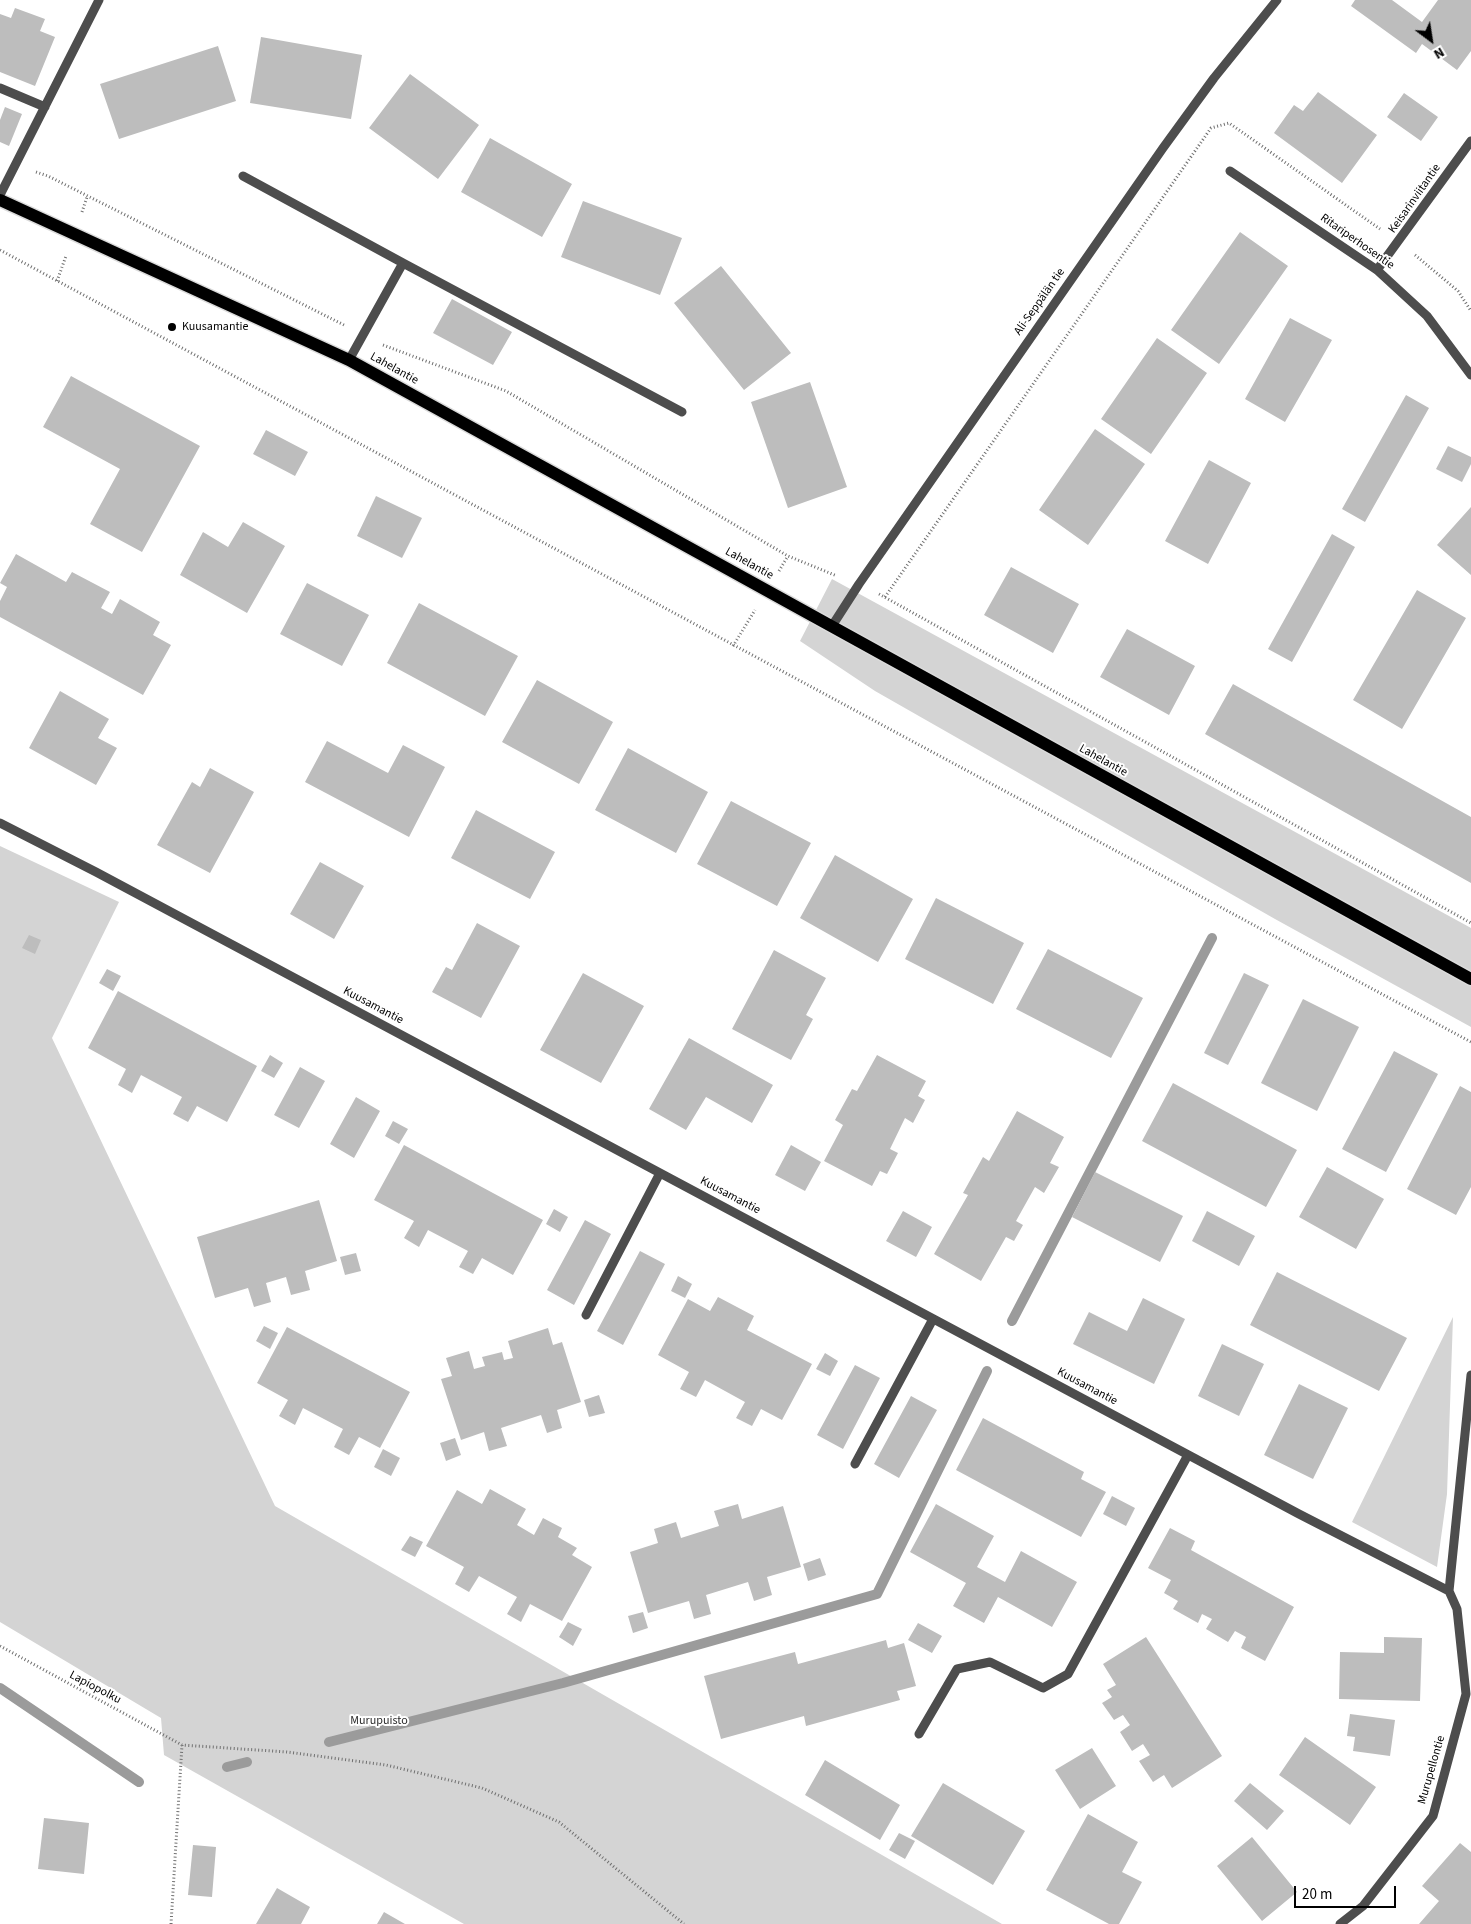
<!DOCTYPE html>
<meta charset="utf-8">
<style>
body{margin:0}
#map{position:relative;width:1471px;height:1924px;overflow:hidden;background:#fff;font-family:"Source Sans 3",sans-serif}
canvas{display:block}
.north{position:absolute;left:1406px;top:15px;width:50px;height:50px;-webkit-text-stroke:4px #fff;paint-order:stroke;rotate:149deg;font-size:14px;font-weight:700;line-height:20px;text-align:center;color:#000}
.north::after{content:'';display:block;margin:auto;width:18px;height:22px;background:#000;clip-path:polygon(50% 0,100% 100%,50% 72%,0 100%)}
.scale{position:absolute;left:1294px;top:1886px;width:102px;height:22px;box-sizing:border-box;border:2px solid #000;border-top:0;padding-left:6px;font-size:15px;line-height:18px;white-space:nowrap;color:#000;-webkit-text-stroke:4px #fff;paint-order:stroke}
</style>
<div id="map">
<canvas width="1471" height="1924"></canvas>
<div class="north">N</div>
<div class="scale">20 m</div>
</div>
<script>
const g = document.querySelector('canvas').getContext('2d');
g.lineJoin = 'round';
function fill(path, color) { g.fillStyle = color; g.fill(path, 'evenodd'); }
const shape = rows => new Path2D(rows.map(r => 'M' + r).join(''));
function strokePath(path, color, width, dash) { g.strokeStyle = color; g.lineWidth = width; g.lineCap = dash ? 'butt' : 'round'; g.setLineDash(dash || []); g.stroke(path); }
function label(font, color, halo, rows, align = 'center') {
  g.font = font + ' "Source Sans 3",sans-serif'; g.lineWidth = 4; g.setLineDash([]); g.textBaseline = 'middle'; g.strokeStyle = halo; g.fillStyle = color; for (const [text, x, y, turn = 0] of rows) {
    g.save(); g.translate(x, y); g.rotate((+turn || 0) * Math.PI / 180); g.textAlign = isNaN(turn) ? turn : align; if (halo) g.strokeText(text, 0, 0); g.fillText(text, 0, 0); g.restore();
  }
}
fill(shape([
 [832,579,1471,928,1471,1027,1275,919,875,691,800,641],
 [0,846,119,902,52,1038,275,1506,1002,1924,464,1924,164,1755,161,1718,0,1622],
 [1453,1317,1447,1494,1437,1567,1352,1522]
]), '#d4d4d4');
strokePath(shape([
 [1012,1321,1212,938],
 [0,1688,139,1782],
 [329,1742,563,1683,877,1594,987,1371],
 [227,1767,247,1762]
]), '#9b9b9b', 10);
fill(shape([
 [1355,0,1392,0,1422,22,1438,0,1471,0,1471,51,1457,70,1422,44,1416,53,1351,6],
 [15,8,45,19,40,31,55,37,35,86,0,72,0,14,11,18],
 [261,37,362,55,351,119,250,103],
 [218,46,236,101,119,139,100,84],
 [410,74,479,125,438,179,369,128],
 [1318,92,1377,135,1342,183,1274,133,1294,105,1303,111],
 [1404,93,1438,117,1421,141,1387,117],
 [5,107,22,114,9,146,0,142,0,120],
 [490,138,572,184,542,237,461,192],
 [583,201,682,238,660,295,561,257],
 [1240,232,1288,266,1219,364,1171,330],
 [721,266,791,353,744,390,674,303],
 [452,299,512,332,493,365,433,333],
 [1290,318,1332,340,1285,422,1245,399],
 [1157,338,1207,373,1151,454,1101,419],
 [71,376,200,446,142,552,90,524,120,469,43,427],
 [810,382,847,487,788,508,751,402],
 [1406,395,1429,408,1365,522,1342,509],
 [1095,429,1145,464,1088,545,1039,510],
 [266,430,308,452,295,476,253,454],
 [1448,446,1471,457,1471,464,1462,482,1436,469],
 [1209,460,1251,483,1208,564,1165,541],
 [376,496,422,518,402,558,357,536],
 [1471,507,1471,575,1437,545],
 [243,522,285,546,247,613,180,575,203,532,228,547],
 [1332,534,1355,547,1292,662,1268,649],
 [16,554,66,582,72,572,110,592,101,608,112,614,120,599,160,622,153,635,171,645,143,695,0,617,0,601,7,587,0,583],
 [1011,567,1079,604,1053,653,984,615],
 [307,583,369,615,342,666,280,634],
 [1417,590,1466,618,1402,729,1353,700],
 [419,603,518,656,485,716,387,663],
 [1127,629,1195,666,1169,715,1100,677],
 [537,680,613,722,579,784,502,742],
 [1233,684,1471,817,1471,883,1205,734],
 [60,691,109,719,98,738,117,748,96,785,29,748],
 [327,741,388,773,403,745,445,767,409,837,305,782],
 [628,748,708,792,676,853,595,810],
 [210,768,254,792,210,873,157,845,192,782,200,787],
 [731,801,811,843,777,906,697,864],
 [476,810,555,852,530,899,451,858],
 [835,855,913,899,878,962,800,918],
 [320,862,364,886,334,939,290,914],
 [936,898,1024,943,993,1004,905,959],
 [477,923,520,946,481,1018,432,992,446,967,452,970],
 [29,935,41,940,35,954,22,948],
 [1048,949,1143,998,1111,1058,1016,1009],
 [774,950,826,978,806,1015,813,1019,791,1060,732,1029],
 [107,969,121,976,113,991,99,983],
 [583,973,644,1006,601,1083,540,1050],
 [1244,973,1269,985,1228,1065,1204,1053],
 [118,991,257,1066,227,1122,197,1106,188,1122,173,1114,182,1097,141,1075,132,1093,118,1085,126,1069,88,1048],
 [1303,999,1359,1027,1317,1111,1261,1083],
 [689,1038,773,1085,752,1123,706,1097,686,1130,649,1109],
 [1394,1051,1438,1074,1386,1172,1342,1149],
 [270,1055,283,1063,274,1078,261,1071],
 [877,1055,926,1081,918,1096,925,1100,913,1123,905,1118,890,1149,898,1153,887,1174,880,1171,872,1186,824,1161,843,1125,835,1120,852,1089,857,1091],
 [300,1067,325,1081,299,1128,274,1115],
 [1173,1083,1297,1150,1266,1207,1142,1141],
 [1460,1086,1471,1092,1471,1187,1456,1215,1407,1189],
 [356,1097,380,1111,354,1158,330,1144],
 [1017,1111,1064,1137,1050,1163,1059,1167,1044,1193,1035,1187,1016,1221,1023,1225,1014,1241,1006,1237,981,1281,934,1254,968,1195,963,1193,983,1157,989,1161],
 [393,1121,408,1129,399,1144,385,1136],
 [404,1145,543,1220,513,1275,482,1258,473,1274,459,1267,468,1251,428,1230,419,1247,404,1238,414,1221,374,1200],
 [791,1145,821,1162,805,1191,775,1175],
 [1327,1167,1384,1199,1356,1249,1299,1217],
 [1095,1172,1183,1216,1160,1262,1072,1217],
 [319,1200,337,1261,305,1271,310,1290,291,1295,286,1277,266,1283,271,1302,254,1307,248,1288,215,1298,197,1237],
 [554,1209,568,1217,560,1232,546,1224],
 [903,1211,932,1227,916,1257,886,1241],
 [1207,1211,1255,1236,1239,1266,1192,1241],
 [585,1220,611,1234,574,1305,547,1290],
 [640,1251,665,1264,623,1345,597,1331],
 [356,1253,361,1271,345,1275,340,1257],
 [1277,1272,1407,1338,1379,1391,1250,1325],
 [678,1276,692,1284,685,1298,671,1291],
 [718,1297,754,1316,747,1330,812,1364,782,1420,761,1409,752,1426,736,1418,745,1402,705,1380,696,1397,680,1389,689,1372,658,1355,688,1299,710,1311],
 [1143,1298,1185,1319,1154,1384,1073,1344,1089,1312,1127,1331],
 [264,1326,278,1333,270,1349,256,1341],
 [287,1327,410,1392,380,1448,359,1437,349,1455,334,1447,343,1429,303,1408,295,1425,279,1416,288,1400,257,1383],
 [548,1328,553,1345,562,1342,581,1402,557,1410,562,1428,547,1433,541,1415,501,1428,507,1446,489,1451,484,1432,461,1440,441,1379,452,1376,446,1358,469,1351,474,1369,485,1366,482,1357,502,1352,504,1360,513,1358,508,1341],
 [1222,1344,1264,1364,1239,1416,1198,1396],
 [825,1353,838,1361,830,1376,816,1369],
 [855,1365,880,1378,843,1449,817,1435],
 [1299,1384,1348,1408,1313,1479,1264,1455],
 [599,1395,605,1413,589,1417,584,1400],
 [911,1396,937,1410,899,1478,874,1464],
 [983,1418,1084,1472,1081,1479,1106,1492,1081,1537,956,1470],
 [455,1438,461,1455,446,1461,440,1443],
 [383,1449,400,1458,391,1476,374,1467],
 [490,1489,526,1509,517,1525,534,1535,543,1518,562,1528,558,1537,577,1548,572,1555,592,1567,562,1621,530,1604,521,1622,507,1614,517,1597,479,1576,469,1592,455,1584,464,1567,426,1546,457,1490,482,1504],
 [1112,1496,1135,1508,1126,1526,1103,1514],
 [738,1504,742,1519,783,1506,801,1567,767,1577,772,1595,754,1601,748,1582,706,1595,711,1614,694,1619,689,1601,648,1613,630,1552,658,1543,654,1529,676,1522,681,1538,719,1526,714,1511],
 [936,1504,994,1536,977,1567,1005,1582,1021,1551,1077,1582,1052,1627,998,1597,984,1623,953,1606,966,1583,910,1552],
 [1170,1528,1195,1541,1191,1550,1294,1607,1265,1661,1241,1648,1246,1637,1235,1631,1228,1642,1206,1629,1212,1619,1202,1614,1198,1623,1173,1609,1178,1601,1164,1593,1171,1580,1148,1568],
 [410,1536,423,1542,415,1557,401,1550],
 [820,1558,826,1575,808,1581,803,1564],
 [643,1612,648,1628,633,1633,628,1616],
 [568,1622,582,1629,573,1646,559,1637],
 [918,1623,942,1636,932,1653,908,1640],
 [1146,1637,1222,1756,1172,1788,1164,1775,1153,1782,1139,1761,1150,1755,1143,1744,1132,1751,1120,1732,1130,1725,1123,1715,1114,1720,1102,1703,1112,1697,1107,1690,1116,1685,1103,1664],
 [1384,1637,1422,1638,1420,1701,1339,1699,1340,1652,1384,1653],
 [886,1640,888,1648,904,1643,916,1686,897,1691,900,1700,806,1726,804,1716,721,1739,704,1676,795,1652,798,1664],
 [1350,1714,1395,1720,1390,1756,1353,1751,1355,1737,1347,1736],
 [1305,1737,1376,1787,1350,1825,1279,1775],
 [1092,1748,1116,1786,1080,1809,1055,1770],
 [825,1760,900,1805,880,1840,805,1795],
 [943,1783,1025,1831,993,1885,911,1836],
 [1250,1783,1284,1811,1267,1830,1234,1801],
 [1088,1814,1138,1842,1122,1872,1142,1882,1119,1924,1109,1924,1046,1890],
 [44,1818,89,1823,84,1874,38,1869],
 [899,1833,915,1841,905,1859,889,1850],
 [1252,1837,1297,1892,1262,1921,1217,1866],
 [1460,1843,1471,1852,1471,1924,1419,1924,1439,1901,1422,1886],
 [193,1845,216,1847,212,1897,188,1895],
 [277,1888,310,1907,301,1924,256,1924],
 [384,1912,405,1924,377,1924]
]), '#bdbdbd');
const major = shape([
 [0,200,349,360,1471,979]
]);
strokePath(major, '#dbdbdb', 15);
strokePath(shape([
 [36,172,48,176,344,325],
 [82,212,87,197],
 [0,250,1471,1042],
 [1415,255,1458,291,1471,311],
 [57,281,66,256],
 [383,345,506,391,788,556,837,576],
 [779,571,788,556],
 [879,594,1471,923],
 [885,597,1211,128,1229,123,1380,229],
 [733,646,755,610],
 [0,1646,182,1745,287,1752,386,1765,482,1788,559,1822,684,1924],
 [171,1924,182,1745]
]), '#6f6f6f', 3, [1, 2.5]);
strokePath(shape([
 [0,88,45,107],
 [1230,171,1377,270,1427,316,1471,375],
 [243,176,403,263,349,360],
 [0,195,99,0],
 [403,263,682,412],
 [1377,270,1471,141],
 [832,626,859,584,1163,148,1214,78,1277,0],
 [0,823,96,872,1299,1514,1449,1591],
 [586,1315,660,1173],
 [855,1464,933,1319],
 [1449,1591,1471,1375],
 [919,1734,957,1669,990,1662,1043,1688,1068,1674,1188,1455],
 [1340,1924,1363,1906,1433,1816,1466,1694,1457,1609,1449,1591]
]), '#4d4d4d', 9);
strokePath(major, '#000', 12);
for (const [x, y, r, color] of [
 [172,327,5,"#000"]
]) { const dot = new Path2D(); dot.arc(x, y, r, 0, 2 * Math.PI); g.fillStyle = color; g.fill(dot); strokePath(dot, '#fff', 2); }
label('12px', '#000', '#fff', [
 ["Keisarinviitantie",1415,199,-55],
 ["Ritariperhosentie",1357,242,35],
 ["Ali-Seppälän tie",1040,302,-55],
 ["Lahelantie",394,369,29],
 ["Lahelantie",749,564,29],
 ["Lahelantie",1103,761,29],
 ["Kuusamantie",373,1006,28],
 ["Kuusamantie",730,1196,28],
 ["Kuusamantie",1087,1387,28],
 ["Lapiopolku",95,1688,28],
 ["Murupellontie",1432,1770,-74]
]);
label('12px', '#000', '#fff', [
 ["Kuusamantie",182,327]
], 'left');
label('12px', '#2b2b2b', '#fff', [
 ["Murupuisto",379,1721]
]);
</script>
